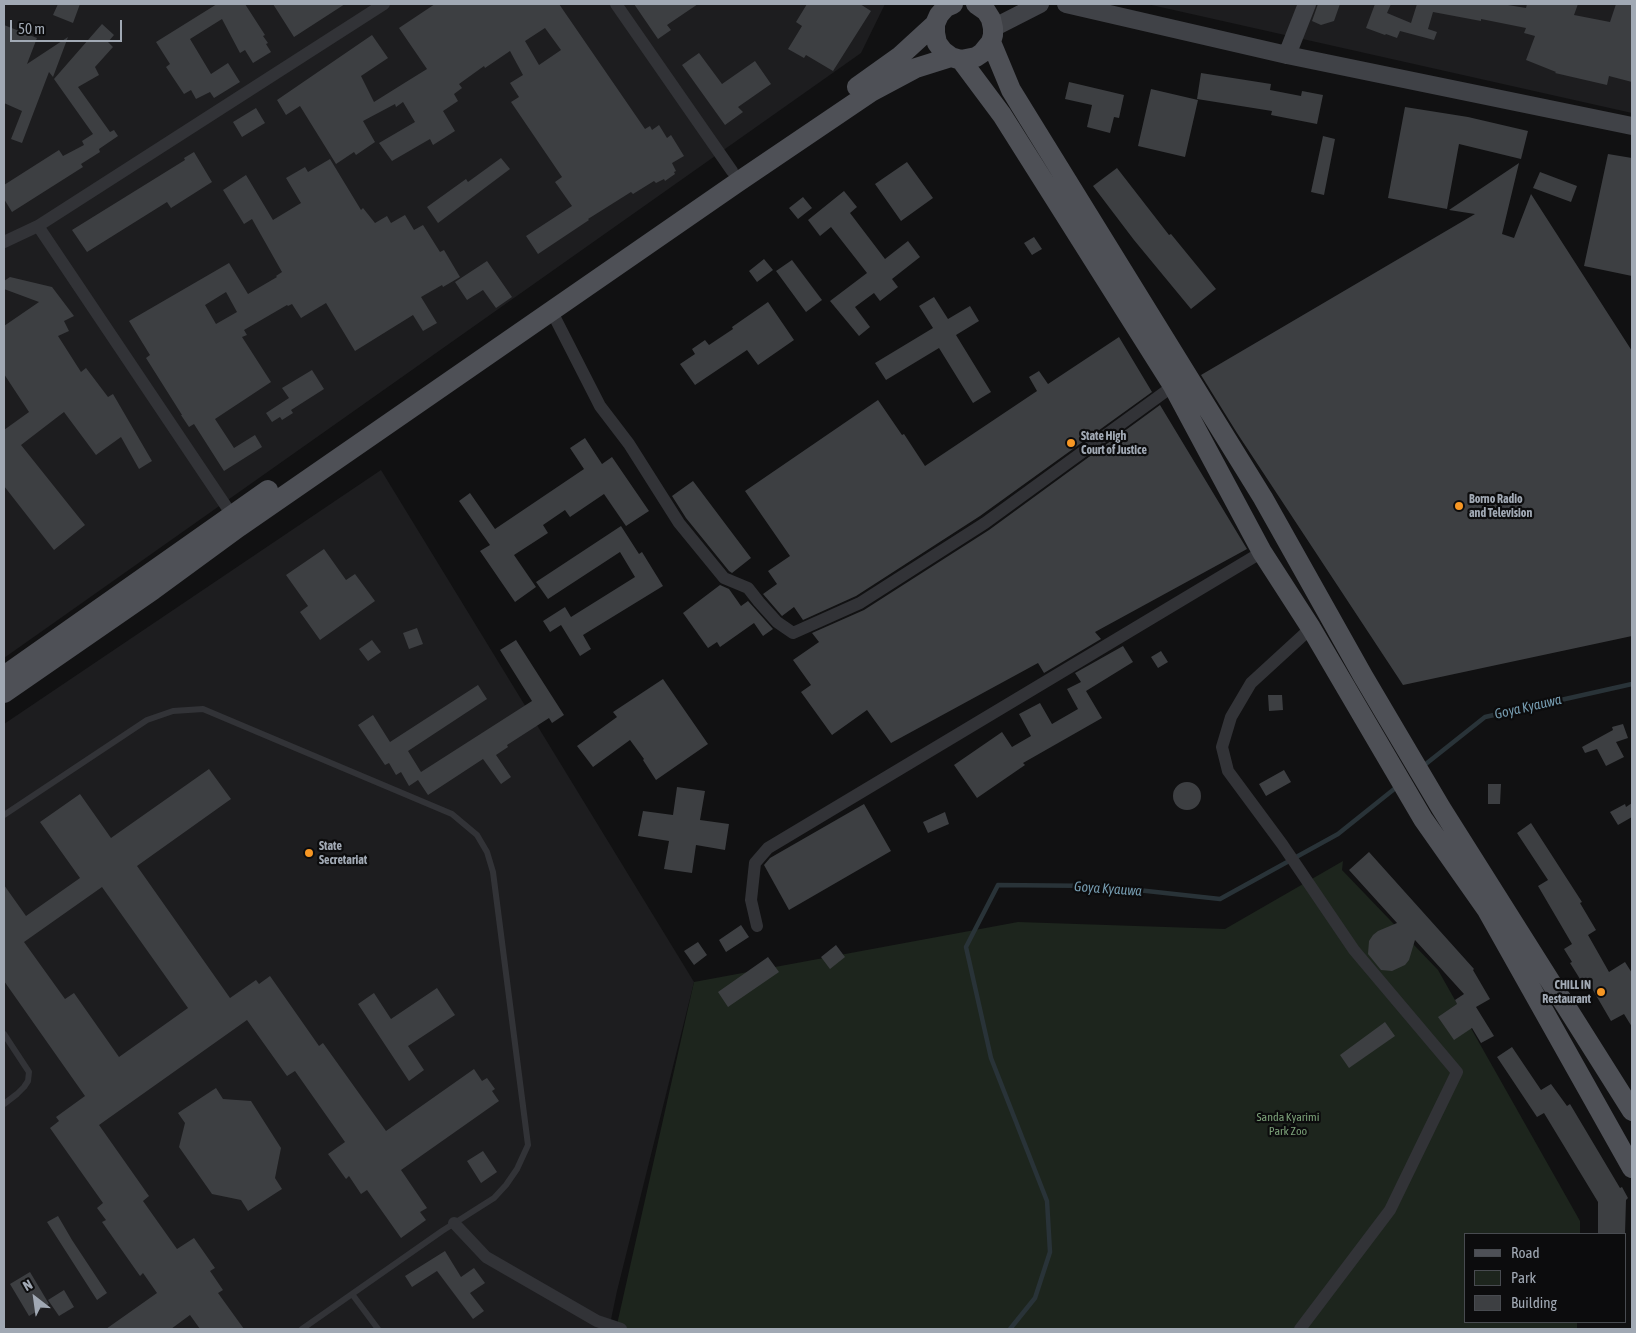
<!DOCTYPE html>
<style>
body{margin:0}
#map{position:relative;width:1636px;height:1333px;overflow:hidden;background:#111112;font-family:"Asap Condensed",sans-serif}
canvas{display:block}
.frame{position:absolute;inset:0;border:5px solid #a1a9b4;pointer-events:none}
.legend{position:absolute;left:1464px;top:1233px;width:162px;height:90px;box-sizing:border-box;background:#0c0c0d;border:1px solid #484b50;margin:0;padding:6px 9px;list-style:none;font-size:15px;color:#a1a9b4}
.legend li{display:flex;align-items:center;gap:10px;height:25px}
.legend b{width:25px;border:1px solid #484b50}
.north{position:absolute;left:10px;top:1273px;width:50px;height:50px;-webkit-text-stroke:4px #0c0c0d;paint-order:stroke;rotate:330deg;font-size:14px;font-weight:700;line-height:20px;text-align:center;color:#a1a9b4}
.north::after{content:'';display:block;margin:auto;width:18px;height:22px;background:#a1a9b4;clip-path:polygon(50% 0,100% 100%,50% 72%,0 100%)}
.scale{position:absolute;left:10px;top:20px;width:112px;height:22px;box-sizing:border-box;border:2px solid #a1a9b4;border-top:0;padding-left:6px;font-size:15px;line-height:18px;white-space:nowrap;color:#a1a9b4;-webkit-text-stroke:4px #0c0c0d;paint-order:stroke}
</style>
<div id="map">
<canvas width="1636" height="1333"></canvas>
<div class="frame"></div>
<ul class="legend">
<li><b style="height:6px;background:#4e5056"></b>Road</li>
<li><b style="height:14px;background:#1d251d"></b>Park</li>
<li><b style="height:14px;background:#3d3f42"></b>Building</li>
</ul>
<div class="north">N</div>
<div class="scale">50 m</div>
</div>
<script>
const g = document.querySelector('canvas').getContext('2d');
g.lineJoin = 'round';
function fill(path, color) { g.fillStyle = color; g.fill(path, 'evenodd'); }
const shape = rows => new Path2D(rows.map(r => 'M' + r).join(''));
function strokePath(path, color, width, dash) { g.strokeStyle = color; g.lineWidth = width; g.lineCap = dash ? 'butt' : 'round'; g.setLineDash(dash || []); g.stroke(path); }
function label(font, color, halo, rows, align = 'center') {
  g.font = font + ' "Asap Condensed",sans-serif'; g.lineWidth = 4.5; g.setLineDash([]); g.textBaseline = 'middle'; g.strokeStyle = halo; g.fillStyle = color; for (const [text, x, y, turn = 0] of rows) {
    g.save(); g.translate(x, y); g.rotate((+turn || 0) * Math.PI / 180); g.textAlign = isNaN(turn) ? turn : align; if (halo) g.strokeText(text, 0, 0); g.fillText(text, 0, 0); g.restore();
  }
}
fill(shape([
 [4,4,885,4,861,53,4,658],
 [1147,4,1632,4,1632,113],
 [381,470,694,982,617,1291,609,1329,4,1329,4,724]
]), '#1d1d1f');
fill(shape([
 [1343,861,1342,870,1438,970,1580,1221,1580,1234,1465,1234,1465,1322,1577,1322,1577,1329,616,1329,694,982,1018,922,1225,929]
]), '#1d251d');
strokePath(shape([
 [1422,767,1485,717,1632,684],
 [1010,1329,1035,1298,1050,1252,1047,1201,991,1058,966,947,998,885,1101,886,1220,899,1338,834,1398,786]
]), '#293338', 4.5);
fill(shape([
 [58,4,80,4,73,23,53,15],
 [217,4,245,4,265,35,263,36,268,43,266,44,271,52,253,63,245,50,240,53,222,19,190,39,211,74,228,63,240,82,214,98,210,92,196,99,191,90,184,94,166,67,170,64,156,42],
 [273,4,345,4,294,37],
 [435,4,559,4,645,129,650,126,652,130,659,125,667,138,671,135,684,156,672,163,676,171,674,172,675,174,665,181,664,179,656,183,654,181,633,194,631,192,588,219,589,220,538,254,526,236,572,206,555,182,562,177,511,102,519,97,510,83,523,75,510,51,485,68,484,66,459,84,462,88,454,94,458,101,443,111,455,131,433,145,430,139,392,161,379,143,415,122,403,102,396,107,395,104,363,121,375,142,356,155,354,152,336,164,300,106,286,115,277,100,372,35,388,58,361,76,374,102,406,82,427,69,399,28],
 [545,28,561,50,539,65,525,41],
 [634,4,698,4,667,25,671,30,658,39],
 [807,4,860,4,871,11,833,71,806,55,804,58,788,49,802,26,796,22],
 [1318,4,1340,4,1334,21,1321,25,1312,21],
 [1375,4,1391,4,1387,13,1411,23,1417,4,1502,4,1526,8,1527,4,1578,4,1574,15,1610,22,1616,4,1632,4,1632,82,1609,76,1607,85,1555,73,1556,72,1526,60,1535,36,1524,33,1526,28,1481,19,1481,21,1433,12,1428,29,1437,32,1434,40,1400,31,1397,38,1386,34,1385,35,1366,28],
 [102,24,114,35,108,42,113,47,95,67,99,75,78,87,110,132,114,130,118,136,99,149,100,152,81,164,83,167,12,212,4,199,4,185,59,150,63,156,84,145,82,141,93,134,54,79],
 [4,25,37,38,27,64,68,37,53,77,49,72,22,143,11,139,22,111,4,103],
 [699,53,722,84,755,61,771,84,738,107,743,112,725,125,682,65],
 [1201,73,1271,84,1270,90,1301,96,1302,91,1323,95,1317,124,1271,115,1272,111,1197,99],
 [1069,82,1124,95,1119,118,1114,117,1110,133,1087,127,1092,105,1065,99],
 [1151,89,1198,100,1185,157,1138,146],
 [1405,107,1468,117,1528,131,1521,159,1459,144,1447,209,1388,198],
 [256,108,265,123,242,137,233,122],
 [1323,136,1335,139,1324,195,1311,192],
 [194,152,212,182,171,208,167,202,87,252,72,230,185,160,184,158],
 [1608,154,1632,158,1632,276,1584,266],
 [501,158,510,169,438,223,427,207,466,179,468,182],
 [330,159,361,210,363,208,375,223,387,216,391,223,405,215,414,230,423,225,440,252,444,250,460,277,443,287,442,285,421,297,437,323,423,331,413,315,355,351,326,303,301,318,292,304,288,306,287,305,244,330,247,335,242,337,271,382,215,419,234,448,255,435,262,447,224,471,194,424,189,427,181,415,182,415,146,358,150,355,129,321,229,263,248,294,277,277,276,276,282,272,252,219,244,224,223,190,246,175,273,220,301,203,286,178,305,167,308,172],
 [226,292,237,312,216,324,205,305],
 [907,162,933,198,901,221,875,184],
 [1519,163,1502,234,1514,238,1531,194,1632,351,1632,636,1403,685,1237,433,1201,375,1475,214,1449,210],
 [1117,168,1169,235,1171,234,1216,289,1191,309,1134,240,1093,186],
 [1540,172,1577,186,1571,202,1533,188],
 [844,191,857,207,850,213,885,259,908,241,920,257,892,279,898,287,880,301,874,293,855,307,870,327,859,336,830,301,867,273,831,227,820,236,808,220],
 [803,197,812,208,798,219,789,208],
 [1034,237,1042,249,1032,255,1024,243],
 [764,259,773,270,757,282,749,271],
 [792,260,822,300,806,312,776,271],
 [487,261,512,297,496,308,483,290,467,300,455,282],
 [10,277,52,287,74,316,64,321,69,331,58,336,81,372,86,368,108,397,113,394,152,461,139,469,121,437,96,455,64,412,21,445,85,525,54,550,4,486,4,430,29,412,4,374,4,326,39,302,4,289,4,281],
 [934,297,948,319,970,306,979,321,956,335,991,392,973,403,939,348,886,380,875,363,933,328,919,306],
 [768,302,794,340,758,365,747,350,695,385,680,364,695,354,692,349,705,340,709,345,733,329,732,327],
 [1119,337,1152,392,980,516,856,596,803,620,794,607,782,616,763,594,777,584,768,571,790,556,745,491,878,400,902,435,904,434,925,466,1037,391,1029,377,1039,371,1048,384],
 [312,370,324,389,291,410,293,413,282,420,280,417,272,422,266,413,289,398,282,388],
 [1160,405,1247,549,1095,632,1101,639,1044,673,1038,663,891,743,867,710,832,735,801,692,811,685,793,660,819,642,812,633,864,610,989,530],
 [585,438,602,464,612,457,649,511,626,526,604,494,570,517,565,510,543,525,548,533,514,555,536,587,515,602,480,551,490,545,459,501,470,493,495,529,584,469,570,448],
 [693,481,751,558,732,573,729,571,686,518,672,496],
 [621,526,639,554,642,552,663,586,583,635,591,649,580,656,561,625,550,632,543,621,565,607,571,617,635,577,620,552,548,599,536,582],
 [324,549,346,580,355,574,375,601,320,640,300,612,308,606,286,575],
 [720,585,729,589,741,606,748,601,773,629,763,636,754,623,720,647,717,642,708,648,683,613],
 [417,628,423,644,409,649,403,633],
 [372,640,381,652,368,661,359,649],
 [516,640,564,715,552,723,549,718,507,745,508,747,496,755,511,777,501,784,483,759,428,795,418,780,409,786,401,772,396,775,389,763,385,765,358,725,373,715,390,742,478,685,487,699,408,751,421,772,532,701,500,650],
 [1123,646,1133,662,1086,691,1102,718,1023,763,1025,765,977,798,954,765,1002,732,1012,747,1031,736,1019,714,1040,703,1052,724,1078,709,1067,689,1081,682,1075,673],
 [1161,651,1168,662,1158,668,1151,657],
 [663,679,708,744,656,780,643,760,644,759,630,740,593,767,577,746,617,717,613,712],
 [1268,695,1282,695,1283,710,1269,711],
 [1623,724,1628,738,1616,742,1624,757,1606,766,1597,749,1585,753,1582,747,1613,730,1612,727],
 [209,769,231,799,137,866,230,998,256,980,259,984,270,976,319,1046,323,1043,386,1131,474,1069,482,1081,487,1078,495,1089,492,1091,499,1101,401,1170,427,1208,420,1212,426,1220,401,1238,367,1190,361,1194,349,1176,346,1179,328,1154,345,1142,295,1071,287,1076,247,1020,99,1125,149,1196,143,1201,177,1249,194,1238,215,1268,210,1271,223,1290,218,1293,244,1329,200,1329,190,1315,171,1329,106,1329,157,1293,143,1273,140,1276,102,1222,106,1220,97,1208,103,1203,50,1128,59,1121,56,1117,85,1096,4,981,4,885,26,916,80,878,40,822,80,794,111,838],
 [102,887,188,1008,119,1057,74,993,65,999,24,942],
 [1284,770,1291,782,1266,796,1259,784],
 '1173 796a14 14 0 1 1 28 0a14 14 0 1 1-28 0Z',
 [1488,784,1501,784,1500,804,1488,804],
 [677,787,705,791,700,820,729,824,725,850,696,845,692,873,664,869,669,841,638,836,643,811,673,815],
 [1632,803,1632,817,1618,825,1610,812,1625,804,1626,807],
 [864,804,891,851,789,910,764,865,770,858],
 [945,812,949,824,928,833,923,822],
 [1531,823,1582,902,1580,903,1596,930,1588,935,1609,972,1625,962,1632,973,1632,1027,1624,1014,1611,1021,1590,985,1585,987,1570,963,1572,962,1564,949,1572,944,1538,886,1548,880,1517,833],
 [1369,852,1474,969,1473,970,1490,999,1476,1007,1494,1036,1481,1043,1472,1028,1454,1040,1438,1017,1457,1004,1455,1000,1464,994,1415,940,1409,960,1405,965,1392,971,1381,970,1368,954,1369,941,1373,935,1378,931,1397,923,1349,870],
 [741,925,749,937,726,952,719,940],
 [698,942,707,955,694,965,684,951],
 [836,945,845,957,830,969,821,957],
 [768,957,779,972,728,1007,718,992],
 [437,988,455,1015,408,1046,424,1070,409,1081,358,1004,374,993,391,1019],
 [1385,1022,1395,1036,1349,1068,1340,1055],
 [1512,1047,1541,1090,1551,1084,1567,1106,1570,1104,1620,1188,1622,1187,1628,1198,1626,1200,1625,1234,1598,1234,1598,1202,1544,1113,1537,1117,1497,1057],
 [216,1088,223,1099,251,1101,281,1148,275,1178,282,1189,248,1211,241,1200,212,1194,179,1147,185,1123,178,1113],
 [483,1151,497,1172,481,1183,467,1161],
 [58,1216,72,1240,107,1293,97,1300,47,1222],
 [445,1251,461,1277,474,1268,485,1283,470,1293,484,1311,473,1319,437,1271,412,1287,405,1276],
 [30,1272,49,1304,29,1316,10,1284],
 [64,1290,74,1307,59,1316,48,1300]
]), '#3d3f42');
strokePath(shape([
 [4,815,147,720,173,711,203,709,452,814,477,835,487,852,493,872,528,1145,517,1169,506,1185,494,1198,442,1231,302,1329],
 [4,1034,29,1072,28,1081,24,1087,17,1094,4,1104],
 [352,1294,378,1329]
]), '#323337', 6);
strokePath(shape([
 [616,4,732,171],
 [38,226,232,515],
 [4,242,38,226,384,4],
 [552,312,600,406,629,444,679,523,724,578,748,588,759,602,777,622,793,633,860,603,985,523,1173,386],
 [757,926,751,900,755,863,768,848,1262,552],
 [454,1223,486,1257,597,1321,621,1329],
 [1300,1329,1390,1210,1457,1072,1354,950,1282,844,1228,771,1222,747,1231,717,1251,683,1311,628]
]), '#323337', 12);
strokePath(shape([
 [1066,4,1287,55,1632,126],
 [993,28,1040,4],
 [1287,55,1307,4]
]), '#404247', 18);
strokePath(shape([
 [953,4,946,7,939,15,935,24,935,33,937,43,943,51,951,57,961,60,976,57,982,53,991,42,993,35,993,28,991,19,986,11,976,4],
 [991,42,1011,90,1027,116,1263,498,1363,676,1441,808,1632,1111],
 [961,60,1002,115,1173,386,1262,552,1311,628,1423,819,1487,910,1632,1168],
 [857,87,899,57,935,24],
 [4,676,268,490],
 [4,693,153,590,239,527,738,182,871,92,916,68,951,57]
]), '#4e5056', 20);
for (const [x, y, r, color] of [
 [1071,443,5,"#f79724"],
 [1459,506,5,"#f79724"],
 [309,853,5,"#f79724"],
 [1601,992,5,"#f79724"]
]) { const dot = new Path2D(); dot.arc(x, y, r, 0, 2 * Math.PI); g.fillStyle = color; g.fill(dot); strokePath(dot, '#0c0c0d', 2); }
label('bold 12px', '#a1a9b4', '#0c0c0d', [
 ["State High",1081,436],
 ["Court of Justice",1081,450],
 ["Borno Radio",1469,499],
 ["and Television",1469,513],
 ["State",319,846],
 ["Secretariat",319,860],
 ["CHILL IN",1591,985,"right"],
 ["Restaurant",1591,999,"right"]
], 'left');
label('12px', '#7a9f77', '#0c0c0d', [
 ["Sanda Kyarimi",1288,1117],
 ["Park Zoo",1288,1131]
]);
label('italic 14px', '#769cb0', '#0c0c0d', [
 ["Goya Kyauwa",1528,707,-13],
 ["Goya Kyauwa",1108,889,4]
]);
</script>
